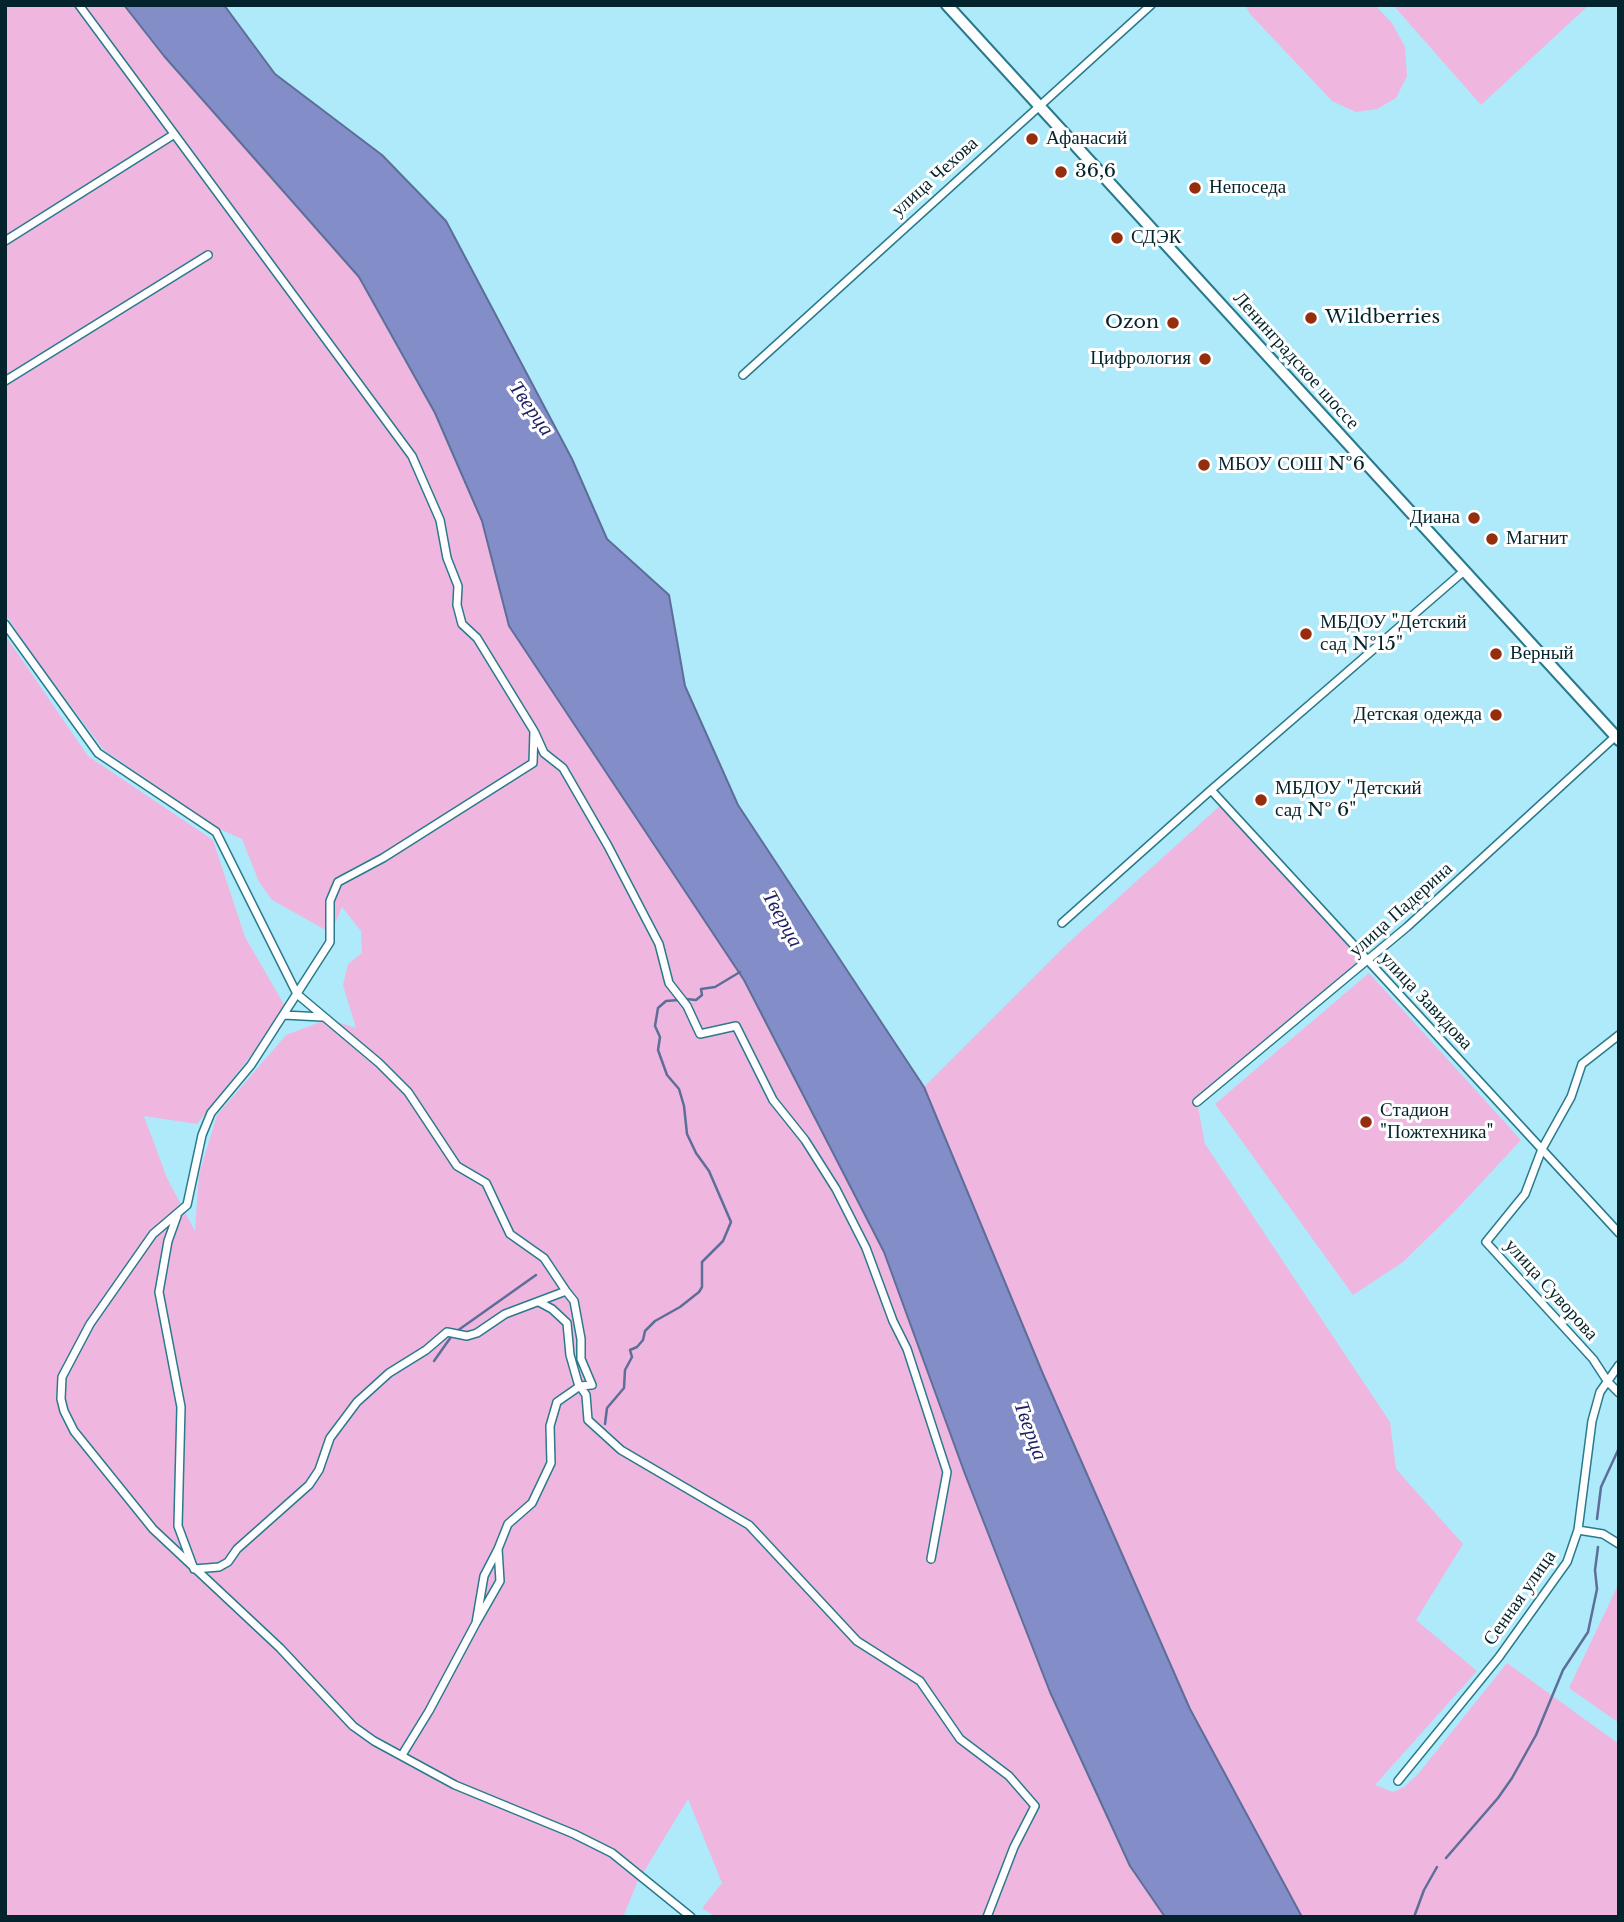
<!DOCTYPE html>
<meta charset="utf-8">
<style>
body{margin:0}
#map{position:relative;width:1624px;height:1922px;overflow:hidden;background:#aeeafa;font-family:"Libre Baskerville",serif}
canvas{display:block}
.frame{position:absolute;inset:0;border:7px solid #03242c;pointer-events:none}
</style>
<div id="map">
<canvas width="1624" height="1922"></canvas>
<div class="frame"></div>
</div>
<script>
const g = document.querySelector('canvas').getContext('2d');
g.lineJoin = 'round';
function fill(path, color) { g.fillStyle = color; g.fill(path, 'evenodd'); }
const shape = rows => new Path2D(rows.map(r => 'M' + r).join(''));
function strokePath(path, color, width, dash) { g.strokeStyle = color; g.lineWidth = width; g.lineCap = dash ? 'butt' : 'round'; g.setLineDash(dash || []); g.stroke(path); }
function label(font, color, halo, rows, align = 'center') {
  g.font = font + ' "Libre Baskerville",serif'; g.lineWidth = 6; g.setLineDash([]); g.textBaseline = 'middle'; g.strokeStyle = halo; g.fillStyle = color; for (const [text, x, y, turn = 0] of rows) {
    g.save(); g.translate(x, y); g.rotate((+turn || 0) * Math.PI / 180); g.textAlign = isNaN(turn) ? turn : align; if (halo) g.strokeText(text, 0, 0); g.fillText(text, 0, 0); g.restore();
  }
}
fill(shape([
 [5,5,124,5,164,56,359,277,435,413,482,521,509,627,744,980,884,1252,965,1474,1050,1692,1130,1866,1165,1917,716,1917,702,1908,722,1883,688,1799,637,1883,623,1917,5,1917,5,635,88,756,213,840,245,937,286,1008,275,1025,197,1124,144,1116,167,1178,195,1231,199,1174,217,1115,286,1035,328,1019,356,1028,343,985,348,964,362,953,361,931,342,907,331,933,272,900,259,882,242,839,217,828,104,750,30,652,5,613],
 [1245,5,1375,5,1392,23,1405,47,1407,76,1396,98,1377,109,1356,112,1332,101,1250,14],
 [1393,5,1589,5,1481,105],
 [1223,803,1368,960,1197,1102,1205,1144,1390,1422,1396,1469,1463,1544,1416,1620,1477,1671,1375,1785,1393,1792,1404,1787,1418,1774,1507,1663,1619,1744,1619,1917,1302,1917,1190,1709,1043,1374,924,1087,1067,944],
 [1369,973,1521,1140,1455,1211,1403,1262,1353,1295,1215,1104],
 [1619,1583,1619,1723,1569,1688]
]), '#efb7df');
const water = shape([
 [124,5,224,5,275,74,382,155,446,221,572,459,607,539,669,595,685,686,738,805,924,1087,1043,1374,1190,1709,1302,1917,1165,1917,1130,1866,1050,1692,965,1474,884,1252,744,980,509,626,482,521,435,413,359,277,164,56,124,5]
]);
fill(water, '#838dc8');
strokePath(water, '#5d6e99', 2);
strokePath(shape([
 [686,999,696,1000,702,995,701,989,715,987,740,972],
 [457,1331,536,1275],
 [434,1361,451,1337],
 [605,1424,607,1408,624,1388,625,1370,632,1357,630,1350,637,1347,643,1340,645,1331,655,1321,680,1307,699,1292,702,1287,702,1262,723,1241,731,1222,709,1171,696,1153,687,1134,684,1106,679,1089,667,1075,658,1050,660,1037,655,1026,658,1008,666,1001,679,1000],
 [1597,1519,1601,1487,1619,1448],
 [1446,1858,1498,1798,1512,1778,1536,1735,1563,1670,1588,1632,1597,1589,1595,1570,1598,1547],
 [1414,1917,1424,1890,1437,1867]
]), '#5d6e99', 2.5);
const street = shape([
 [79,5,412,456,440,520,447,558,458,586,457,605,462,624,477,638,534,731,533,763,383,858,338,882,330,901,330,942,251,1065,211,1113,202,1135,187,1205,153,1234,90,1324,62,1377,61,1399,64,1411,74,1431,153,1529,280,1648,353,1726,374,1741,455,1785,574,1834,612,1853,691,1917],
 [5,241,173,135],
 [743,375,1151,5],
 [5,381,208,255],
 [5,624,98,753,216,832,297,994,379,1063,408,1092,457,1166,486,1183,510,1234,544,1258,566,1291],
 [535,733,544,753,563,768,608,846,659,944,669,983,687,1006,700,1034,736,1026,773,1100,805,1140,836,1189,866,1248,893,1321,907,1349,947,1472,931,1559],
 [1211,790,1619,1233],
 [1062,923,1211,790,1464,571],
 [284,1015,322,1017],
 [1619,1035,1582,1064,1571,1097,1542,1149,1525,1194,1486,1242,1593,1359,1608,1382,1619,1393],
 [1197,1102,1407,927,1618,734],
 [177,1216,168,1241,159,1292,181,1407,178,1526,194,1569,219,1567,228,1562,237,1549,309,1485,319,1470,330,1438,357,1402,389,1373,426,1350,447,1332,467,1336,477,1333,505,1314,566,1291,574,1301,581,1339,581,1359,592,1385,580,1386,578,1383,570,1355,567,1323,552,1309,539,1302],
 [1578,1530,1603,1534,1619,1544],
 [498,1549,484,1576,476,1623,500,1581,498,1549,508,1524,532,1503,551,1463,550,1426,557,1402,580,1386,586,1395,588,1420,621,1450,749,1525,857,1641,920,1681,960,1739,1009,1776,1035,1806,1014,1847,987,1917],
 [402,1755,429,1711,476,1623],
 [1398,1781,1499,1657,1567,1562,1578,1530,1592,1421,1600,1392,1619,1365]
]);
const secondary = shape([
 [947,5,1619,740]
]);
strokePath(street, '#2a7a8d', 10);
strokePath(secondary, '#2a7a8d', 14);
strokePath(street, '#fff', 7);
strokePath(secondary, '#fff', 10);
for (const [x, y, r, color] of [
 [1032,139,7,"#952e0c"],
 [1061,172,7,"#952e0c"],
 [1195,188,7,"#952e0c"],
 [1117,238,7,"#952e0c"],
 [1311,318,7,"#952e0c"],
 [1173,323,7,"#952e0c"],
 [1205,359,7,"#952e0c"],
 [1204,465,7,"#952e0c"],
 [1474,518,7,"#952e0c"],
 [1492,539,7,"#952e0c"],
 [1306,634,7,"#952e0c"],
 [1496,654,7,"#952e0c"],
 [1496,715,7,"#952e0c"],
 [1261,800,7,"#952e0c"],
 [1366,1122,7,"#952e0c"]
]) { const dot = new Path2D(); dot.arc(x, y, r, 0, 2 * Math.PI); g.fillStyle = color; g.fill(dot); strokePath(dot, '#fff', 2.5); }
label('19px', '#03242c', '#fff', [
 ["Афанасий",1046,139],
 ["36,6",1075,172],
 ["Непоседа",1209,188],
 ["СДЭК",1131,238],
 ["Wildberries",1325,318],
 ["Ozon",1159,323,"right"],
 ["Цифрология",1191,359,"right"],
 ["МБОУ СОШ №6",1218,465],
 ["Диана",1460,518,"right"],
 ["Магнит",1506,539],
 ["МБДОУ \"Детский",1320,623],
 ["сад №15\"",1320,645],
 ["Верный",1510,654],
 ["Детская одежда",1482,715,"right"],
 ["МБДОУ \"Детский",1275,789],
 ["сад № 6\"",1275,811],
 ["Стадион",1380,1111],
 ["\"Пожтехника\"",1380,1133]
], 'left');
label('19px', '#03242c', '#fff', [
 ["улица Чехова",935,177,-42],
 ["Ленинградское шоссе",1296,361,48],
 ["улица Падерина",1401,910,-42],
 ["улица Завидова",1426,1001,47],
 ["улица Суворова",1551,1290,48],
 ["Сенная улица",1520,1598,-55]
]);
label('italic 21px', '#201f65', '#fff', [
 ["Тверца",531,409,55],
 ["Тверца",782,919,61],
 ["Тверца",1030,1431,70]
]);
</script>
